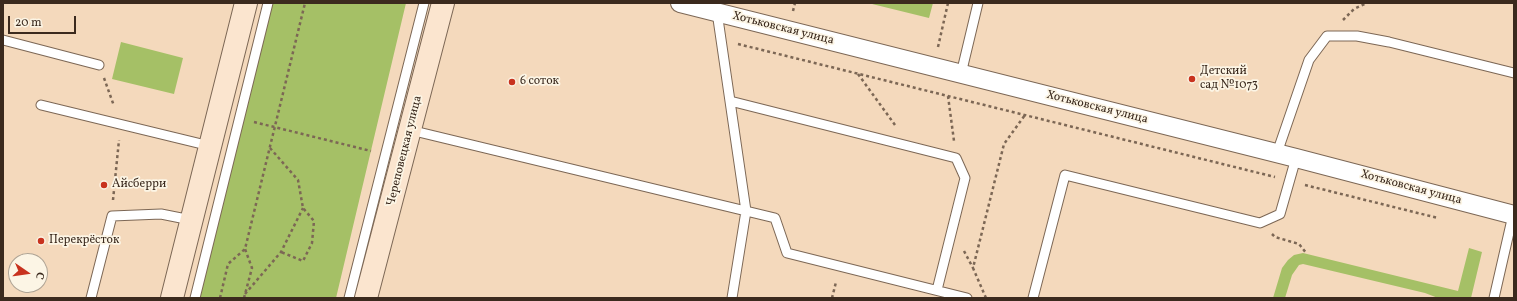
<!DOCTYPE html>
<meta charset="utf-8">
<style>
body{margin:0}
#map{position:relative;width:1517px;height:301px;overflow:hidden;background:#f4d9bc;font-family:Vollkorn,serif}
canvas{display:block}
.frame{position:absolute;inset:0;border:4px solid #3b2a1e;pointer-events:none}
.north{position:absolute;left:8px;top:253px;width:40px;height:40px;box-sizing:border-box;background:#fcf5e5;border:1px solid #afa495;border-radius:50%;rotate:103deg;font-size:11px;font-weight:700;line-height:16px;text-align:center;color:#3b2a1e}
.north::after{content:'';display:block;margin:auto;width:14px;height:18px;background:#c8321e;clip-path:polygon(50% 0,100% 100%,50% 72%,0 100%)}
.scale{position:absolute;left:8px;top:16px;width:68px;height:18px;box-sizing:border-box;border:2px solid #3b2a1e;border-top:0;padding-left:5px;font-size:12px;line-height:14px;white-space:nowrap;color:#3b2a1e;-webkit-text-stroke:3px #fcf5e5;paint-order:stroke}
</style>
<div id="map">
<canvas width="1517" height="301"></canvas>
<div class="frame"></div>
<div class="north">С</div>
<div class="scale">20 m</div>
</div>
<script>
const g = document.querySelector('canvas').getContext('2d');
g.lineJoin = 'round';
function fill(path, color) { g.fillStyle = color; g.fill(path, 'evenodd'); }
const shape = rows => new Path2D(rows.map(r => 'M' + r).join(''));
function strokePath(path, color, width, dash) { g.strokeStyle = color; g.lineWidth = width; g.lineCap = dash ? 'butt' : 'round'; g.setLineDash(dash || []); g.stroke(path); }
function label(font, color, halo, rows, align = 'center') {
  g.font = font + ' Vollkorn,serif'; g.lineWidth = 3.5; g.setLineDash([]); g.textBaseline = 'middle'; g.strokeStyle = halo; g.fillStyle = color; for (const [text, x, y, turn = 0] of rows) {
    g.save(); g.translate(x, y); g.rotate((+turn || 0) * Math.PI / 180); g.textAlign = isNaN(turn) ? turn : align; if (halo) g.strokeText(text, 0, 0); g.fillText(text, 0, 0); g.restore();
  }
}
fill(shape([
 [269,3,406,3,336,298,196,298],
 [868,3,933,3,929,18],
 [121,42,183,58,174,94,112,79],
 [1469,248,1482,252,1471,298,1438,298,1425,293,1303,264,1299,265,1292,275,1285,298,1273,298,1282,268,1288,260,1294,255,1303,253,1458,291]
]), '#a5c066');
const lane = shape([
 [717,12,746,211,732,298],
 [3,40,99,65],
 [961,74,978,3],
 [730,101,956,158,965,178,937,290],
 [41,105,210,146],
 [410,130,775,218,787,253,967,298],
 [1277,153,1309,60,1327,36,1357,36,1389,42,1514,73],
 [91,298,112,216,161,214,191,220],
 [195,298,268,3],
 [349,298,424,3],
 [1033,298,1065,175,1260,223,1280,214,1296,158],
 [1494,298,1513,215]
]);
const street = shape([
 [680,3,1296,158,1514,215]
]);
const secondary = shape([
 [172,298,246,3],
 [366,298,443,3]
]);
strokePath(lane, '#7c6755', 11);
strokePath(street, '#7c6755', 20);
strokePath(secondary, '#7c6755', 24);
strokePath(shape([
 [793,11,795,3],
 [1343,20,1354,9,1367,3],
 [738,44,1275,177],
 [938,47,948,3],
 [858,74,895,125],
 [104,78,114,106],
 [948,96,954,141],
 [254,122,371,151],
 [270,148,298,180,303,208,314,221,312,243,303,261,281,252],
 [1305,185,1438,218],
 [113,200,119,140],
 [1272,234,1275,237,1299,244,1307,254],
 [964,251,973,268],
 [245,294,281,252,303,208],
 [220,298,228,264,245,249,305,3],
 [244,298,252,268,245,249],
 [832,298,836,282],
 [986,298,973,268,1004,144,1025,115]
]), '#7c6755', 2.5, [3, 3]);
strokePath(lane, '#fff', 9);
strokePath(street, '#fff', 18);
strokePath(secondary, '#fbe5cf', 22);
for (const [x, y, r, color] of [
 [1192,79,4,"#c8321e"],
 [512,82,4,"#c8321e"],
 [104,185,4,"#c8321e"],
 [41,241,4,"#c8321e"]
]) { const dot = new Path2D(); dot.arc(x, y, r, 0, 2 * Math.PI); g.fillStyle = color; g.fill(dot); strokePath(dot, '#fcf5e5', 1.5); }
label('12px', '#3b2a1e', '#fcf5e5', [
 ["Хотьковская улица",783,29,14],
 ["Хотьковская улица",1097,108,14],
 ["Череповецкая улица",405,151,-76],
 ["Хотьковская улица",1411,188,15]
]);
label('12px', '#3b2a1e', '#fcf5e5', [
 ["Детский",1200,72],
 ["сад №1073",1200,86],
 ["6 соток",520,82],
 ["Айсберри",112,185],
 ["Перекрёсток",49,241]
], 'left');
</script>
